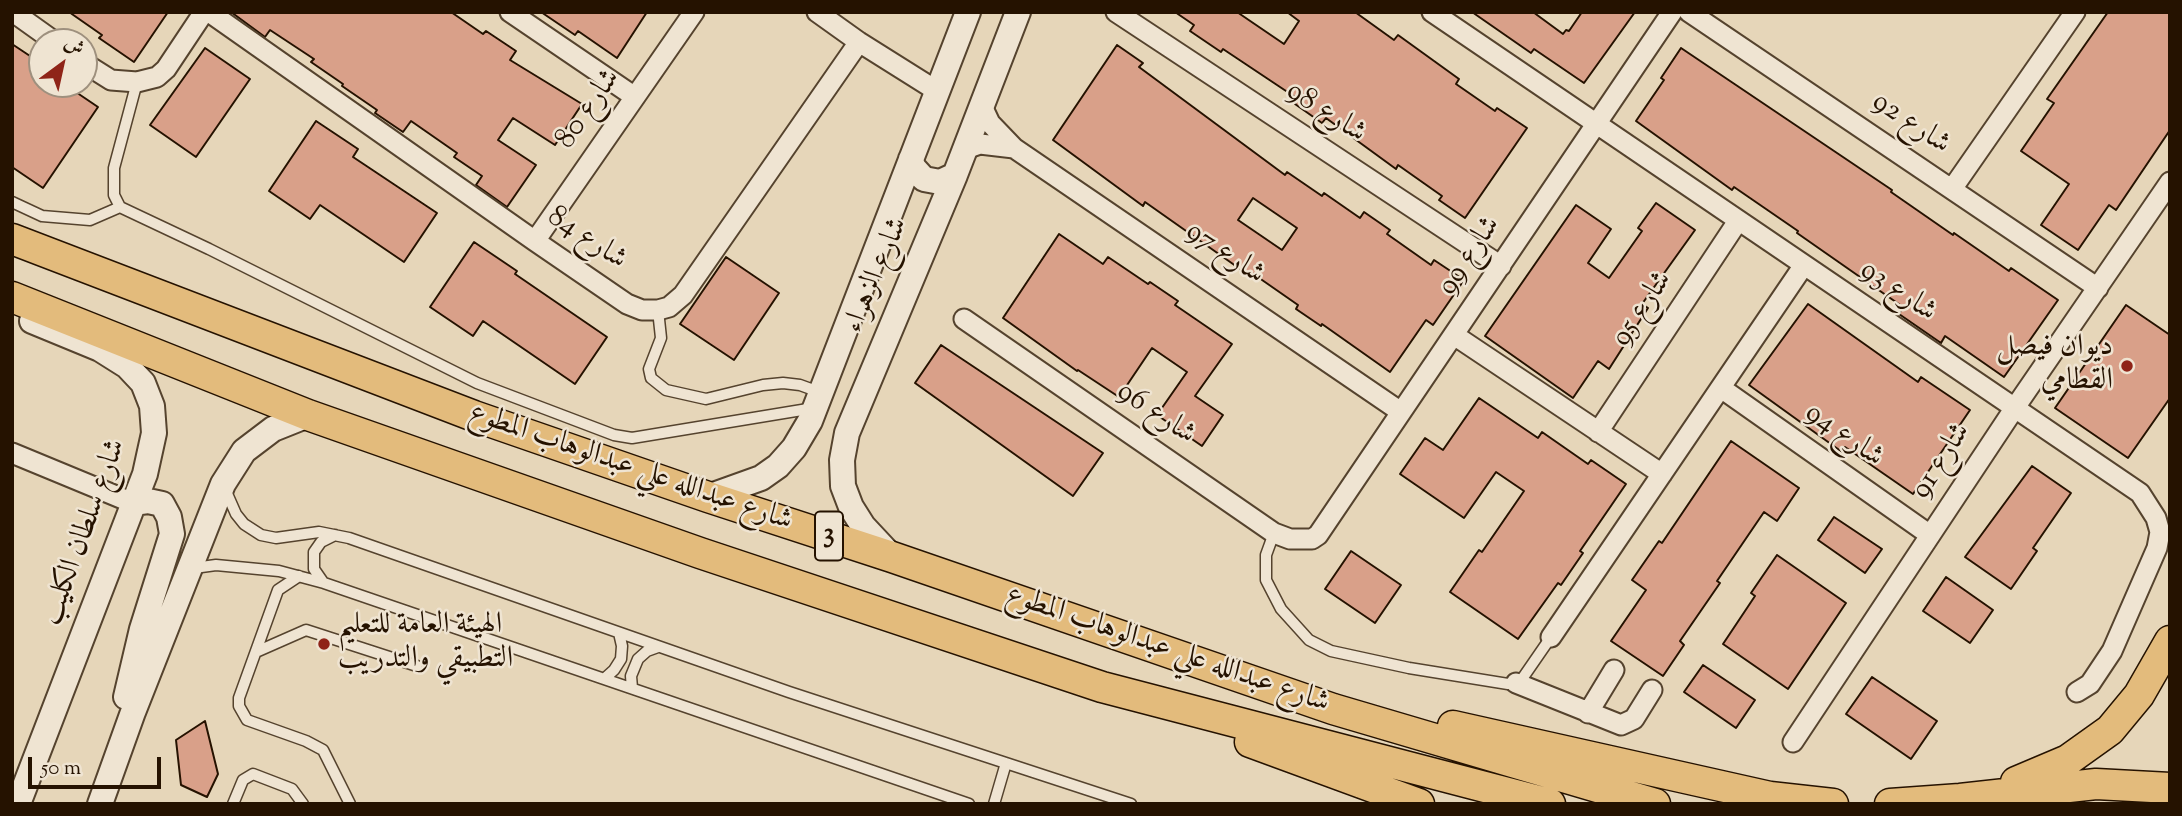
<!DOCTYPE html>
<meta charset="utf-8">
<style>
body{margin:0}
#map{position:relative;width:2182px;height:816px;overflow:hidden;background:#e6d6b9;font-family:"Sorts Mill Goudy",Amiri,serif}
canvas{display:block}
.frame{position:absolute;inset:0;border:14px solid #251200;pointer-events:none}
.north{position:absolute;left:28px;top:28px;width:70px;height:70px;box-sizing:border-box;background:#efe4d2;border:2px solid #9e907e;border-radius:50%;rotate:33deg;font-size:19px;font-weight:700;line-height:28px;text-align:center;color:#251200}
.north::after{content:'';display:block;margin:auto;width:24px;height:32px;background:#8f2418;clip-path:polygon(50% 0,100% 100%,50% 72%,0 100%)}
.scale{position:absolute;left:28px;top:757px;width:133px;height:32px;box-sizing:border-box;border:4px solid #251200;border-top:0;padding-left:9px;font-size:21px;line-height:24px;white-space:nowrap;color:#251200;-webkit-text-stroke:5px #efe4d2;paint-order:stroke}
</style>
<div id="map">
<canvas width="2182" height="816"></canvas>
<div class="frame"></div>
<div class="north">ش</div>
<div class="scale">50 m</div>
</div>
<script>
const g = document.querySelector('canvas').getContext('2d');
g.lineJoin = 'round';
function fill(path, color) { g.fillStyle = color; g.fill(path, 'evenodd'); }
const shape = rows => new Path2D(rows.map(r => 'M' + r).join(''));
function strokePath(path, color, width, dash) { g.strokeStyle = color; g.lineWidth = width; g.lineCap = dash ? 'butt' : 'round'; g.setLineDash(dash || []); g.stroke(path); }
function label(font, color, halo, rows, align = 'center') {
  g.font = font + ' "Sorts Mill Goudy",Amiri,serif'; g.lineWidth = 5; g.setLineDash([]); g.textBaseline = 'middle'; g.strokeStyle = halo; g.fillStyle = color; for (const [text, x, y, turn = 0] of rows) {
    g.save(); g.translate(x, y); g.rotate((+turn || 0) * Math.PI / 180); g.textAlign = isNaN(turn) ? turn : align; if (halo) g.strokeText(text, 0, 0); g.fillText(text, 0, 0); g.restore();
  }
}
const building = shape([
 [69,12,168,12,134,62,99,38,102,35,69,12],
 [231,12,451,12,483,34,486,31,516,51,510,60,582,104,555,145,513,118,498,140,536,165,507,207,476,185,482,176,454,157,457,153,411,121,403,132,375,113,377,110,342,86,343,84,311,62,314,59,270,30,265,37,231,12],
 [541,12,647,12,617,58,578,31,575,35,541,12],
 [1175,12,1237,12,1284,44,1299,21,1287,12,1355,12,1394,40,1398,35,1459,79,1456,84,1495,111,1497,108,1527,128,1465,218,1439,200,1442,196,1398,165,1396,169,1326,118,1322,123,1295,104,1298,99,1223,49,1221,52,1190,31,1194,25,1175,12],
 [1472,12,1533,12,1563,34,1566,30,1569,31,1582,12,1635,12,1584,83,1534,49,1531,53,1472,12],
 [2108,12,2170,12,2170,130,2116,210,2109,205,2078,250,2041,225,2069,184,2021,151,2054,103,2047,99,2108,12],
 [12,44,42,64,42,84,64,84,98,107,43,188,12,167,12,44],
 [1117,45,1143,63,1139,67,1285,175,1287,172,1322,196,1324,193,1360,218,1364,212,1390,230,1387,234,1431,265,1434,260,1464,280,1433,325,1426,320,1390,372,1322,324,1321,326,1296,309,1298,305,1252,273,1250,276,1145,202,1143,206,1053,140,1117,45],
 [1253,198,1297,228,1282,250,1238,220,1253,198],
 [205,48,250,79,196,157,150,125,205,48],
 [1681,48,1892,190,1891,192,1953,235,1954,233,2009,271,2011,268,2058,300,2004,377,1945,336,1941,343,1899,314,1903,307,1797,233,1798,231,1734,187,1732,190,1636,121,1664,80,1661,78,1681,48],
 [316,121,358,149,353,157,437,213,404,262,320,205,310,219,269,191,316,121],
 [1656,203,1695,230,1642,304,1648,308,1609,369,1598,361,1573,398,1485,336,1576,205,1611,229,1588,263,1609,278,1642,231,1638,228,1656,203],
 [1059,234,1103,264,1108,257,1148,284,1150,282,1178,301,1175,305,1232,344,1195,396,1223,415,1202,446,1157,415,1187,372,1152,348,1119,397,1078,370,1077,371,1003,318,1059,234],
 [474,242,517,271,515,274,607,337,575,384,483,321,473,336,430,307,474,242],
 [726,257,779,293,734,360,680,324,726,257],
 [1808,304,1918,382,1921,377,1970,410,1913,494,1845,447,1842,452,1749,385,1808,304],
 [2126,305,2170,335,2170,398,2128,458,2055,408,2126,305],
 [941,345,1103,453,1073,496,915,383,941,345],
 [1479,398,1538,438,1542,432,1588,464,1591,460,1626,484,1580,551,1583,553,1561,585,1558,583,1518,639,1450,592,1479,550,1482,552,1524,491,1496,472,1464,518,1400,474,1425,438,1443,450,1479,398],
 [1731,441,1799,488,1777,521,1764,512,1717,581,1720,583,1680,641,1684,645,1663,676,1611,641,1646,590,1632,580,1659,541,1662,543,1731,441],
 [2032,466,2071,493,2033,548,2037,551,2011,589,1965,557,2032,466],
 [1834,517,1882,549,1865,573,1818,540,1834,517],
 [1351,551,1401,585,1375,623,1325,589,1351,551],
 [1777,555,1846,603,1788,689,1723,644,1755,596,1751,593,1777,555],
 [1946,577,1993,610,1970,643,1923,611,1946,577],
 [1703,665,1755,700,1736,728,1684,692,1703,665],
 [1872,677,1937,721,1911,759,1846,714,1872,677],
 [205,721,218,774,207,797,181,785,176,740,205,721]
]);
fill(building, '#d9a089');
strokePath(building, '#251200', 2);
const service = shape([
 [137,82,114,168,114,195,120,207,209,249,477,383,614,435,632,438,814,408],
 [12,202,42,216,90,220,120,207],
 [658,310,661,338,649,369,651,378,666,390,706,399,763,385,783,383,800,385,811,389,816,397],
 [225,489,236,514,244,524,261,535,276,538,319,532,349,538,789,692,1131,804],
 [1274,533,1266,555,1266,580,1281,609,1309,640,1331,651,1409,668,1508,684,1516,683,1522,679,1551,637],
 [194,568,216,565,279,571,324,583,969,804],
 [299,576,278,590,239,698,239,706,247,720,306,741,323,750,350,804],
 [323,582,314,569,314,552,321,542,335,535],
 [256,652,306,630,417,666],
 [604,679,614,670,621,659,622,646,619,633],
 [632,688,631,676,638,659,647,651,658,647],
 [233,804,243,780,253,774,292,789,303,804],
 [994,804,1006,763]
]);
const minor = shape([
 [13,12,55,42],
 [209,12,535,241,627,304,642,310,658,310,669,307,683,295,859,42],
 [510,12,635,97],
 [817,12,859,42,937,91],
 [1116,12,1501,266],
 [1432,12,2140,493,2156,518,2160,532,2157,548,2112,651,2090,684,2077,692],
 [1689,12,2098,288],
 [84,63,111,80,137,82,157,77,166,69,204,12],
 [982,106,990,123,1014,148,1401,412],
 [965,149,980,144,1014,148],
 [1952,189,2075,12],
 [535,241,694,12],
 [964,319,1274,533,1290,539,1312,539,1318,535,1672,12],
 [1454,335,1662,474],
 [1721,388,1930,535],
 [1598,432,1738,221],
 [12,453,133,503],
 [1551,637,1804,265],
 [1516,683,1621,725,1634,719,1652,690],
 [1588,713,1614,670],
 [1793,742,2014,409,2170,182]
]);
const tertiary = shape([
 [911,159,913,167,924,179,940,182,955,175],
 [708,497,761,478,778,466,794,448,810,421,968,12],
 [892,557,863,526,851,507,843,486,842,460,847,433,955,175,1018,12],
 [126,697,142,629,172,534,169,517,162,504,148,501,133,503],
 [18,804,145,474,154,433,152,406,143,383,127,366,100,349,32,321],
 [100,804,133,712,223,484,244,451,273,429,308,415]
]);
const primary = shape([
 [12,239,474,416,708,497,892,557,1333,709,1655,804],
 [12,297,308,415,700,553,1102,687,1550,804],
 [1453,726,1770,797,1833,804],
 [1250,742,1419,804],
 [2016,782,2068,760,2110,730,2139,695,2170,641],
 [1890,804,1960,799,2096,784,2170,788]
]);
strokePath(service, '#55432e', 13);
strokePath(minor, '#55432e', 23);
strokePath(tertiary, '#55432e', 28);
strokePath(primary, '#251200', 33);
strokePath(service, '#efe4d2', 10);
strokePath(minor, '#efe4d2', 19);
strokePath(tertiary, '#efe4d2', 24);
strokePath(primary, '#e3bb7c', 30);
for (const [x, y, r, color] of [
 [2127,366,7,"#8f2418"],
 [324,644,7,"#8f2418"]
]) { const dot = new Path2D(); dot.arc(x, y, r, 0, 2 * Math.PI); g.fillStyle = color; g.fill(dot); strokePath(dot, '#efe4d2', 2.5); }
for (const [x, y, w] of [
 [829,536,28]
]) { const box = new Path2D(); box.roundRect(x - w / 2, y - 24.5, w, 49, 5); g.fillStyle = '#efe4d2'; g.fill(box); strokePath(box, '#251200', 2); }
label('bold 28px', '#251200', null, [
 ["3",829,536]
]);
label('30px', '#251200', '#efe4d2', [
 ["شارع 80",590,110,-55],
 ["شارع 98",1325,114,33],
 ["شارع 92",1910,125,34],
 ["شارع 84",586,240,34],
 ["شارع 97",1224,255,34],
 ["شارع 99",1471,257,-56],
 ["شارع الزهراء",878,276,-67],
 ["شارع 93",1897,293,34],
 ["شارع 95",1644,310,-56],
 ["شارع 96",1155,415,34],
 ["شارع 94",1843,437,35],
 ["شارع 91",1943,462,-57],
 ["شارع عبدالله علي عبدالوهاب المطوع",630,469,19],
 ["شارع سلطان الكليب",86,533,-70],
 ["شارع عبدالله علي عبدالوهاب المطوع",1167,651,19]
]);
label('30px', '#251200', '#efe4d2', [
 ["ديوان فيصل",2113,349],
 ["القطامي",2113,383],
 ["الهيئة العامة للتعليم",338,627,"left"],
 ["التطبيقي والتدريب",338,661,"left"]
], 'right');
</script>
